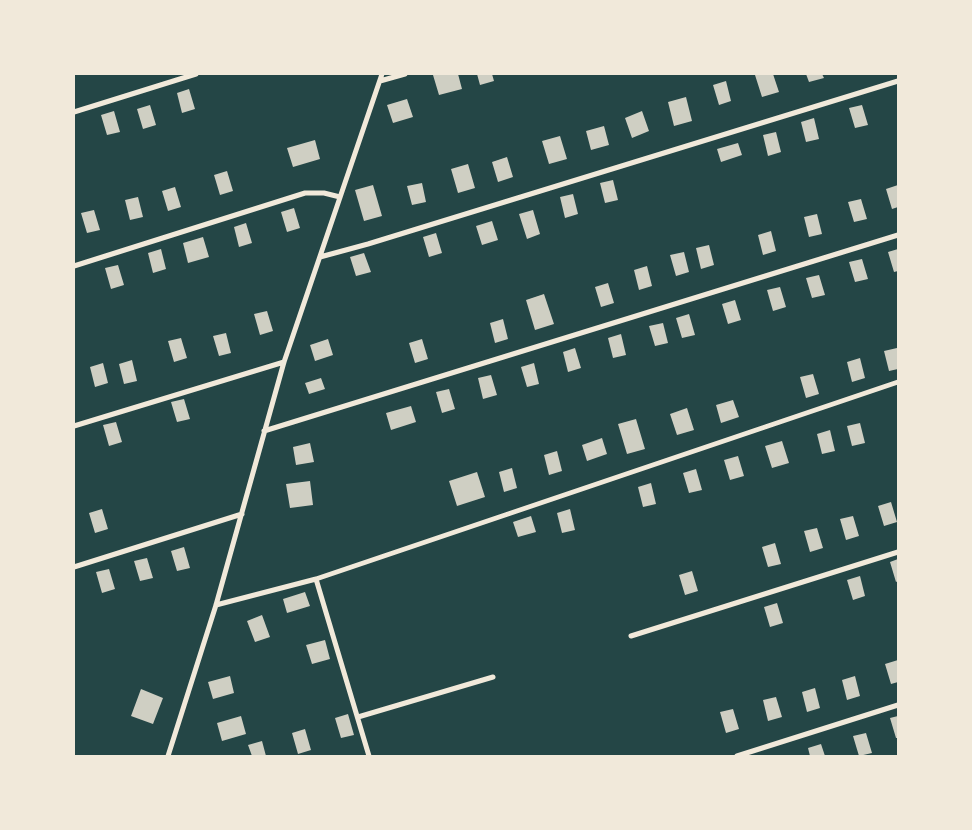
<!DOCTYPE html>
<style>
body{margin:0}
#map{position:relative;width:972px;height:830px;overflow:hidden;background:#0f3d3e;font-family:"Open Sans",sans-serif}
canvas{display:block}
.frame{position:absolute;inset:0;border:75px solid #f1e9da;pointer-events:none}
</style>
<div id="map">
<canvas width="972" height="830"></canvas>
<div class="frame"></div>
</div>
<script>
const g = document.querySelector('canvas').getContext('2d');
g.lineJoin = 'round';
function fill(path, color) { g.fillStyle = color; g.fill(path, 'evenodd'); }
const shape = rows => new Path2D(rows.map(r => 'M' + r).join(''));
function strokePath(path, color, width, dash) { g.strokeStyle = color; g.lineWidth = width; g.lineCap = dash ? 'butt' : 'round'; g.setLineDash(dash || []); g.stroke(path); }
fill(shape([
 [74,74,898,74,898,756,74,756]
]), '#244646');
fill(shape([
 [436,74,458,74,462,89,439,95,433,75],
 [477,74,492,74,494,81,480,85],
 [759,74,773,74,779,92,762,97,755,75],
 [806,74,822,74,824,78,809,82],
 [726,81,731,101,719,105,713,85],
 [189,89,195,109,182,113,177,93],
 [686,97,692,121,674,126,668,102],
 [407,99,413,117,393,123,387,105],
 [150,105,156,125,143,129,137,109],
 [862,105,868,125,855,128,849,108],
 [114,111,120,132,107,135,101,115],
 [642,111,649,131,632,138,625,118],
 [814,118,819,139,806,142,801,122],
 [604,126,609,145,591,150,586,131],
 [776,132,781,152,768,156,763,135],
 [560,136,567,159,549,164,542,141],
 [315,140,320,159,293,167,287,148],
 [738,143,742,155,721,162,717,149],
 [507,157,513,177,498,182,492,162],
 [468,164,475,188,458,193,451,169],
 [227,171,233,191,220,195,214,175],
 [613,180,618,200,605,203,600,183],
 [422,183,426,202,412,205,407,186],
 [373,185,382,216,364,221,355,190],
 [898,185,898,207,892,209,886,189],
 [175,187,181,207,168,211,162,191],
 [573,194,578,214,565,218,560,197],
 [138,197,143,217,130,220,125,200],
 [861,199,867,219,854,222,848,202],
 [294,208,300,228,287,232,281,212],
 [94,210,100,230,87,233,81,213],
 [533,210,540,234,527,239,519,214],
 [817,214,822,234,809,237,804,217],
 [492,221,498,240,482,245,476,226],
 [246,223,252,243,239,247,234,227],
 [771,231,776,251,763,255,758,235],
 [436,233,442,253,429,257,423,237],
 [203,237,209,257,188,263,183,243],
 [709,245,714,265,701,269,696,248],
 [161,249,166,269,153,273,148,253],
 [898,249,898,271,894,272,888,252],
 [684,252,689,272,676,276,670,255],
 [364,253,371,272,356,276,350,257],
 [862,259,868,279,855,282,849,262],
 [118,265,124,285,111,289,105,268],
 [647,266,652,286,639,290,634,270],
 [819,275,825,295,812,298,806,278],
 [608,283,614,303,601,307,595,287],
 [780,287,786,307,773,311,767,290],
 [544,294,554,324,535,330,526,300],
 [735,300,741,320,728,324,722,304],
 [267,311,273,331,260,335,254,314],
 [689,314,695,335,682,338,676,318],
 [503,319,508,339,495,343,490,323],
 [663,323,668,343,655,346,649,326],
 [226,333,231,353,219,356,213,336],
 [621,334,626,355,613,358,608,338],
 [181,338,187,358,174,362,168,341],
 [328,339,333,355,315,361,310,345],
 [422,339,428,359,415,363,409,343],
 [575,348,581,368,568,372,563,352],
 [897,348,898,369,889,371,884,351],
 [860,358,865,378,852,382,847,362],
 [132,360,137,381,124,384,119,364],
 [103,363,108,383,95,387,90,367],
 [534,363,539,384,527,387,521,367],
 [813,374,819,394,806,398,800,377],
 [491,375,497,395,483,399,478,378],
 [321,378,325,389,309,394,305,383],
 [449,389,455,409,442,413,436,392],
 [184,399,190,419,177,422,171,402],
 [733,400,739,417,721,423,716,405],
 [411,406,416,422,391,430,386,413],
 [687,408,694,430,677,435,670,414],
 [636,419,645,449,627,454,618,424],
 [116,422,122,442,109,446,103,425],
 [860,423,865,443,852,446,847,426],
 [830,430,835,451,822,454,817,434],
 [602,438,607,454,587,461,582,445],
 [782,441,789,463,772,468,765,446],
 [310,443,314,462,296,465,293,447],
 [557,451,562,471,549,475,544,455],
 [738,456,744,476,730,480,724,460],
 [512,468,517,488,504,492,499,472],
 [696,469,702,490,689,493,683,473],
 [477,472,485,497,457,506,449,481],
 [310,481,313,505,290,508,286,484],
 [651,483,656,504,643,507,638,487],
 [891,502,897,522,884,526,878,506],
 [102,509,108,529,95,533,89,513],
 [570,509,575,530,562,533,557,513],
 [531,516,536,532,518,537,513,522],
 [853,516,859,536,846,540,840,519],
 [817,528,823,548,810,552,804,531],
 [775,543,781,564,768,567,762,547],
 [184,547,190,568,177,571,171,551],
 [147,558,153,578,140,581,134,561],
 [898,559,898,581,896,582,890,562],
 [109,569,115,589,102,593,96,572],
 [692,571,698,591,685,595,679,575],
 [860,576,865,596,853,600,847,580],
 [305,592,310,606,287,613,283,599],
 [777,603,783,623,770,627,764,607],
 [262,615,270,637,255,642,247,621],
 [325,640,330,659,312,664,306,645],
 [898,660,898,682,891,684,885,664],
 [230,676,234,693,213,699,208,682],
 [855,676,860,696,847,700,842,680],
 [815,688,820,708,807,712,802,692],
 [141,689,163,698,153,724,131,716],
 [776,697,782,717,768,721,763,700],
 [733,709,739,729,726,733,720,712],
 [348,714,354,735,341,738,335,718],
 [241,716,246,734,222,741,217,723],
 [898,716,898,738,896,738,890,718],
 [305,729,311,750,298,754,292,733],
 [866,733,872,753,859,756,853,736],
 [262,741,266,756,252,756,248,745],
 [821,744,825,756,810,756,808,748]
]), '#cfcfc3');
strokePath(shape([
 [380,81,405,74],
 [74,112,196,74],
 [320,257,368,244,898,81],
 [74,266,305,193,324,193,340,197],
 [74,426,284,362],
 [264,431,898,235],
 [74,567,242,514],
 [316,579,369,756],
 [216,605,316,579,898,382],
 [631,636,898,552],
 [358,717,493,677],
 [168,756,216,605,284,362,382,74],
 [737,756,898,705]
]), '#f1e9da', 5);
</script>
